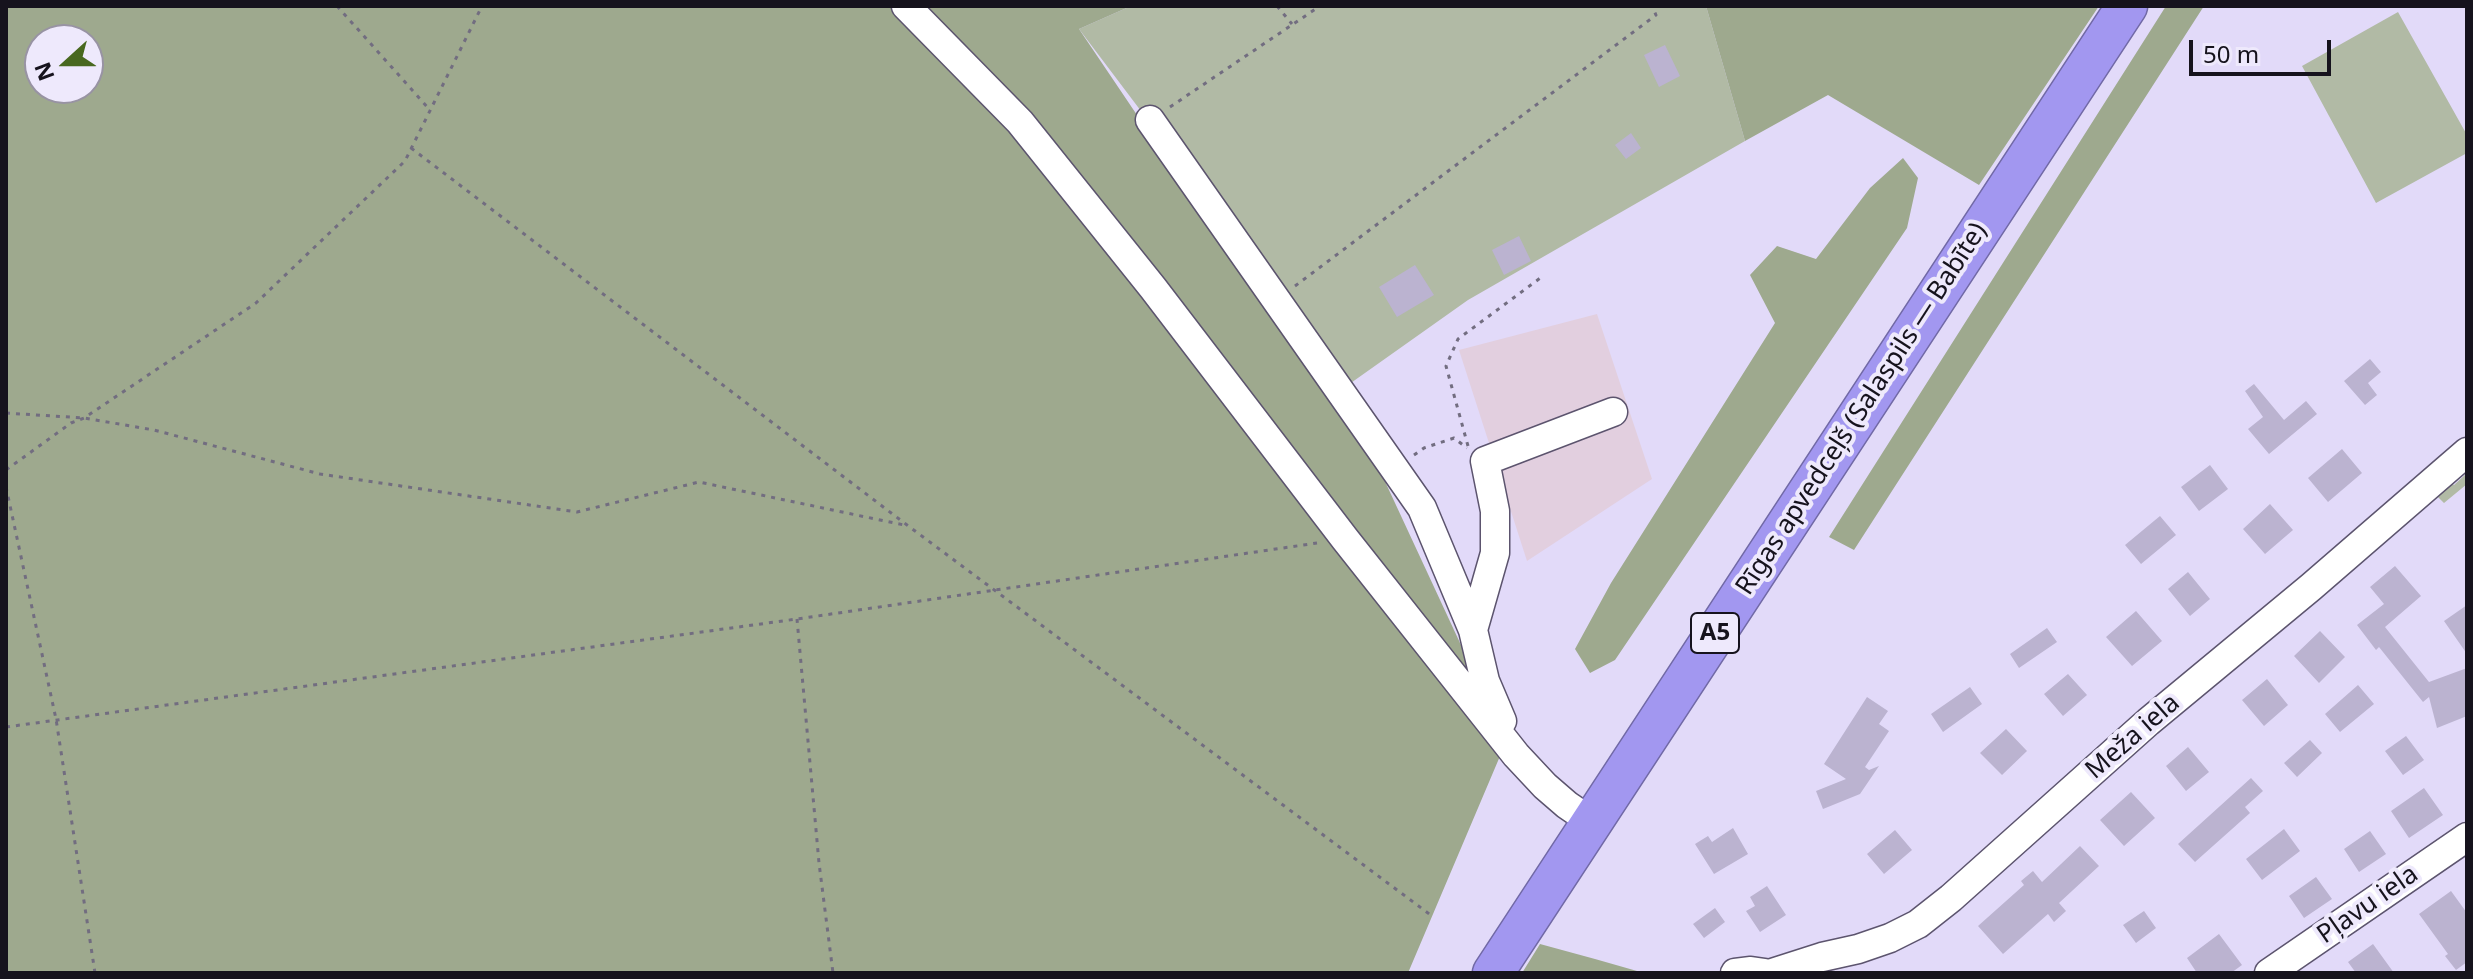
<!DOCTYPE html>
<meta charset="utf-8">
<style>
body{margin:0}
#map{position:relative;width:2473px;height:979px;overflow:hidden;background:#e2daf9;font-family:"Noto Sans",sans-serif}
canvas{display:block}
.frame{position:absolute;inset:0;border:8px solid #16131d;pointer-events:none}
.north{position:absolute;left:24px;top:24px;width:80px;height:80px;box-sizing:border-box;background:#eee9fc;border:2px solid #9893a3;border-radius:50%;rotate:249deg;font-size:22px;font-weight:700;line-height:32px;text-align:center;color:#16131d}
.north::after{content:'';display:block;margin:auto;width:28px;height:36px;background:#48681f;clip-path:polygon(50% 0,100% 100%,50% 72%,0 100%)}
.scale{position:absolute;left:2189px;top:40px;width:142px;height:36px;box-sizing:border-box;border:4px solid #16131d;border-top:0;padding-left:10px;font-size:24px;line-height:28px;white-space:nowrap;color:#16131d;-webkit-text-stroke:6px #eee9fc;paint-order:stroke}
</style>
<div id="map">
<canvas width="2473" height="979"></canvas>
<div class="frame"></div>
<div class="north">N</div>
<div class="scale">50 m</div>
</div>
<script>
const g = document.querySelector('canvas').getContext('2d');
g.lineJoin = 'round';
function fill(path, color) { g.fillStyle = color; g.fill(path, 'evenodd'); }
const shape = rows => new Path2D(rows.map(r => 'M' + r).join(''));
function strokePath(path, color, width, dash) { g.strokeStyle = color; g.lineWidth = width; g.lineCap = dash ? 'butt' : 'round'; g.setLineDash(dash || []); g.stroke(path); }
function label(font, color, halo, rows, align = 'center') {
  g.font = font + ' "Noto Sans",sans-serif'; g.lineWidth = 8; g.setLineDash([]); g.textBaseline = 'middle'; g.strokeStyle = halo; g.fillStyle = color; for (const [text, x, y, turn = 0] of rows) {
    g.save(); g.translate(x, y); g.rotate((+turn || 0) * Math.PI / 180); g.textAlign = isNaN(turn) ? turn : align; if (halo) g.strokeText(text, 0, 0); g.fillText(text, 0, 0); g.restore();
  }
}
fill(shape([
 [1597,314,1652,479,1527,561,1459,350]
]), '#e2cfdf');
fill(shape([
 [1131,6,1706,6,1745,141,1468,300,1348,385,1079,29],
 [2398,12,2467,135,2467,153,2376,203,2302,66],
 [2467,473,2467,484,2444,503,2433,492,2447,479,2454,485]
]), '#b1baa5');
fill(shape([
 [6,6,1131,6,1079,29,1315,379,1343,391,1506,742,1408,973,6,973],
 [40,40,88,40,88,88,40,88],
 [1706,6,2099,6,1979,185,1828,95,1745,141],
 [2166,6,2204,6,1854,550,1829,537],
 [1903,158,1918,178,1907,228,1615,660,1590,673,1575,649,1611,583,1775,323,1750,275,1777,246,1816,259,1870,188],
 [1540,944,1595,959,1644,973,1522,973]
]), '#9ea98e');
fill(shape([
 [1665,45,1680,76,1659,87,1644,55],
 [1631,133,1641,148,1626,159,1615,145],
 [1519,236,1531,261,1504,275,1492,250],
 [1415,265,1434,295,1397,317,1379,287],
 [2370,359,2381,372,2368,383,2377,395,2365,405,2344,381],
 [2254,384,2284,420,2306,401,2317,414,2269,454,2248,429,2263,417,2245,391],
 [2342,449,2362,473,2328,502,2308,478],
 [2210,465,2228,489,2199,511,2181,487],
 [2270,504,2293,530,2265,554,2243,529],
 [2160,516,2176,535,2141,564,2125,545],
 [2395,566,2421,596,2385,627,2429,682,2467,668,2467,716,2437,728,2429,697,2423,702,2379,647,2376,650,2357,625,2384,604,2370,587],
 [2188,572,2210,599,2190,616,2168,589],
 [2467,605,2467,654,2444,621],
 [2136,611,2162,641,2132,666,2106,637],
 [2047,628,2057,642,2019,668,2010,654],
 [2320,631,2345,657,2319,683,2294,656],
 [2068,674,2087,695,2063,716,2044,694],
 [2267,679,2288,705,2264,726,2242,700],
 [2358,685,2374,704,2340,732,2325,714],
 [1970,687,1982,704,1943,732,1931,714],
 [1867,697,1888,711,1879,724,1889,731,1865,767,1869,770,1879,766,1860,794,1823,809,1816,791,1846,779,1824,764],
 [2006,729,2027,751,2002,775,1980,753],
 [2406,736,2424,760,2403,775,2385,751],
 [2310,740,2322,753,2297,777,2284,763],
 [2188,747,2209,772,2186,791,2166,766],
 [2251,778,2263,791,2245,807,2250,813,2195,862,2178,844],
 [2424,788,2443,815,2409,838,2391,811],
 [2131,792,2155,818,2124,846,2100,820],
 [1733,828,1748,854,1714,874,1695,844,1708,836,1712,842],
 [2284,829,2300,851,2262,880,2246,859],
 [1895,830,1912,850,1884,874,1867,854],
 [2370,831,2386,854,2359,872,2344,849],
 [2080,846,2099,866,2059,903,2066,911,2054,922,2048,914,2003,954,1978,926,2024,885,2021,881,2033,871,2042,882],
 [2316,877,2332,899,2304,918,2289,896],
 [1767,886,1786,915,1760,932,1746,911,1755,906,1750,897],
 [2451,891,2467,913,2467,962,2456,970,2445,956,2448,954,2419,914],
 [1715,908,1725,922,1704,938,1693,924],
 [2144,911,2156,928,2136,943,2123,925],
 [2219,934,2242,965,2231,973,2197,973,2187,958],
 [2373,944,2394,973,2356,973,2348,962]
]), '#bbb3d0');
const minor = shape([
 [906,6,1020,122,1153,288,1345,539,1516,755,1545,786,1567,805,1592,822],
 [1150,120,1422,508,1473,630,1485,681,1502,721],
 [1473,630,1495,553,1495,511,1485,461,1613,412],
 [1735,973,1751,971,1765,973],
 [1772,973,1822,957,1858,949,1890,938,1918,924,1951,898,2148,722,2311,587,2467,452],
 [2269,973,2467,837]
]);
const highway = shape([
 [1493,973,2127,6]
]);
strokePath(minor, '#5c546e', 31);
strokePath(highway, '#7169a6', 43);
strokePath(shape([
 [337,6,430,110],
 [1277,6,1292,24],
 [1170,107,1320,6],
 [411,148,907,525,1432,916],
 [1295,286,1656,15,1652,6],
 [6,413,84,418,154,430,320,474,577,512,699,482,904,525],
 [1468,446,1446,366,1458,339,1543,276],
 [1414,455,1424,448,1454,438,1467,448],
 [6,470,71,423,84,418,256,303,405,161,482,6],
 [6,487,56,719,95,973],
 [797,619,819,863,833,973],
 [6,727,797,619,1317,543]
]), '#726d80', 3, [4, 6]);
strokePath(minor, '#fff', 28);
strokePath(highway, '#a297f0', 40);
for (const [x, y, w] of [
 [1715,633,48]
]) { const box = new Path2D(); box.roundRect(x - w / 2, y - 20, w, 40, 6); g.fillStyle = '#eee9fc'; g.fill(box); strokePath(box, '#16131d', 2); }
label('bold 24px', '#16131d', null, [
 ["A5",1715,633]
]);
label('26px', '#16131d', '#eee9fc', [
 ["Rīgas apvedceļš (Salaspils — Babīte)",1862,409,-57],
 ["Meža iela",2133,737,-41],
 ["Pļavu iela",2368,905,-35]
]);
</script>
